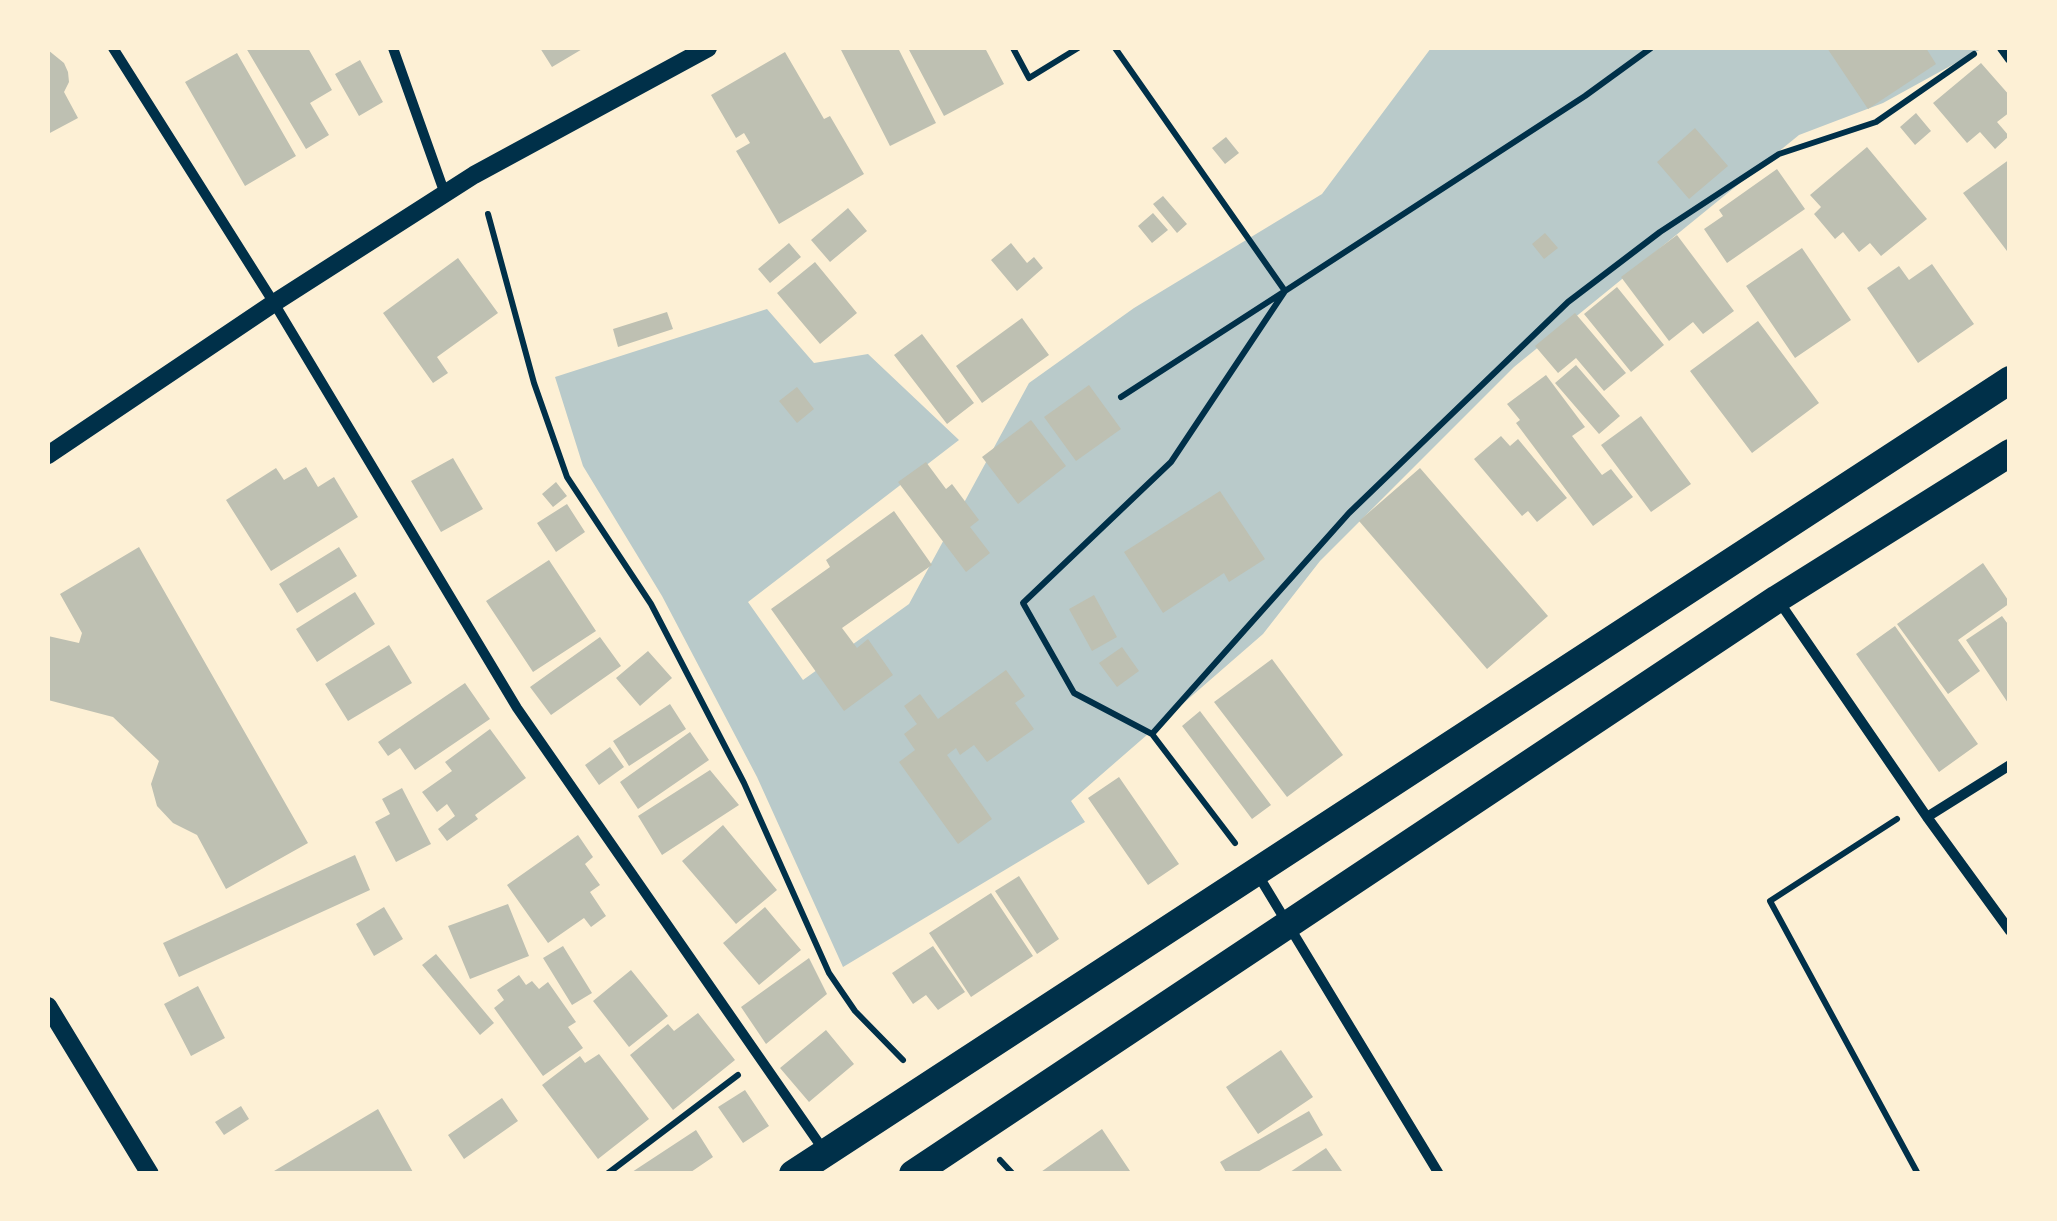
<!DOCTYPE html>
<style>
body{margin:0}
#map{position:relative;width:2057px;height:1221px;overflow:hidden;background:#fdf0d5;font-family:"Roboto Condensed",sans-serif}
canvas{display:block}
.frame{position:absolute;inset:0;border:50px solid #fdf0d5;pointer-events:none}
</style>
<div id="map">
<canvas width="2057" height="1221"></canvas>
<div class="frame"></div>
</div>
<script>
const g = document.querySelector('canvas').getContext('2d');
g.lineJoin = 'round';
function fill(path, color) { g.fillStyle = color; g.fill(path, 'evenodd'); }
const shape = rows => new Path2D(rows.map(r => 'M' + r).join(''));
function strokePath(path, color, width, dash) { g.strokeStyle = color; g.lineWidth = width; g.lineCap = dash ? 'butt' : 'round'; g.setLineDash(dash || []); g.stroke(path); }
fill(shape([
 [1431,48,1983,48,1883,103,1799,135,1514,367,1320,561,1263,634,1071,801,1085,822,843,967,757,777,662,596,583,466,555,377,767,309,814,363,868,354,959,440,748,602,803,680,909,604,1029,383,1134,308,1322,194]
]), '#b9caca');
fill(shape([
 [246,48,308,48,332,90,310,103,329,135,306,149],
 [540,48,584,48,552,67],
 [840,48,898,48,936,123,890,146],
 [908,48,985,48,1004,84,944,116],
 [1827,48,1926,48,1936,64,1868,109],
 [48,50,64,63,68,72,69,82,64,92,78,118,48,134],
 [785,52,824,119,830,116,864,174,779,224,736,151,750,143,744,133,736,138,711,95],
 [237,53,296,156,245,186,185,82],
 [360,60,383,102,359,116,335,74],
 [1981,63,2010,96,2010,112,1997,122,2009,136,1995,149,1980,132,1967,143,1933,103],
 [1916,113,1931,131,1915,145,1900,127],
 [1695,128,1728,166,1689,199,1657,162],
 [1226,137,1239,153,1225,164,1212,148],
 [1867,147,1927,219,1881,256,1870,243,1859,252,1843,232,1835,239,1814,214,1821,207,1810,195],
 [2010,159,2010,255,1963,193],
 [1777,169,1805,209,1727,263,1704,229,1723,216,1719,210],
 [1163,196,1187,224,1177,233,1153,204],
 [848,208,867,231,830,262,811,240],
 [1153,213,1168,230,1152,243,1138,226],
 [1545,233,1558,248,1544,259,1532,244],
 [1677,235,1734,311,1703,334,1693,322,1669,341,1621,277],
 [789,243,801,257,770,283,758,269],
 [1011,243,1027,263,1034,257,1043,268,1017,291,991,260],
 [1802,248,1851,320,1795,358,1746,286],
 [458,258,498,313,437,357,448,373,433,383,383,313],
 [815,262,857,313,820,344,777,293],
 [1932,264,1974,324,1918,363,1867,288,1899,266,1909,280],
 [1617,287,1664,345,1631,372,1584,314],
 [667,312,673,329,618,347,613,329],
 [1575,313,1626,373,1604,391,1576,358,1558,373,1535,346],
 [1022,318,1049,355,982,403,956,366],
 [1758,321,1819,403,1752,453,1690,371],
 [922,334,974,403,947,424,894,355],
 [1576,365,1620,416,1599,434,1555,383],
 [1546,375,1585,427,1572,436,1602,475,1611,469,1633,497,1593,526,1516,423,1520,420,1507,404],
 [1089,385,1121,429,1076,461,1044,417],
 [797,387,814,409,797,423,779,401],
 [1641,416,1691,484,1651,512,1601,445],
 [1031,420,1066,466,1018,504,982,457],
 [1501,436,1510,446,1518,439,1567,498,1537,522,1528,511,1522,516,1474,459],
 [453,458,483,509,441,532,411,481],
 [926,462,946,489,952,484,979,520,970,527,990,553,966,572,898,482],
 [306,467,318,487,334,477,358,517,271,571,226,500,276,468,284,480],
 [1420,468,1548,616,1487,669,1359,521],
 [556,482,567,496,553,507,542,494],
 [1220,491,1265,559,1229,582,1224,573,1163,613,1124,552],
 [567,504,585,532,556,552,537,523],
 [894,511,932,565,842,628,857,648,868,639,893,675,844,711,771,609,830,567,826,560],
 [139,547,308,843,226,889,197,835,173,823,157,806,151,784,159,761,113,717,48,700,48,636,79,643,82,633,60,594],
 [339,547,357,576,297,613,279,584],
 [549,560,596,631,533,672,486,601],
 [1983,563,2010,603,1958,640,1980,671,1948,694,1897,624],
 [355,592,375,624,317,662,296,629],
 [1094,595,1117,637,1092,651,1069,609],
 [2002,616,2010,627,2010,706,1966,640],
 [1895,626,1978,744,1939,772,1856,654],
 [600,637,621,666,551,715,530,687],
 [389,645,412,683,348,721,325,684],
 [1122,647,1139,671,1117,687,1099,663],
 [648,651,672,678,640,706,616,678],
 [1272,659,1343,755,1287,797,1214,702],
 [1006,670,1025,696,1015,703,1034,729,987,762,974,745,960,755,956,748,947,755,992,819,958,844,899,762,915,750,904,734,917,724,904,706,920,694,938,719],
 [465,683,490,719,415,770,400,748,388,756,378,742],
 [670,704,686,729,629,766,613,741],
 [1200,711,1271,805,1252,819,1182,726],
 [490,729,526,778,475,815,478,819,447,841,438,829,455,816,447,804,437,812,422,792,452,771,445,762],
 [690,732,709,760,638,809,620,782],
 [610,747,624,767,599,785,585,765],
 [710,770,739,805,662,855,638,816],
 [1119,777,1179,864,1148,885,1088,798],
 [402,788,431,844,396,862,375,822,390,814,382,799],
 [723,825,777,890,736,924,682,861],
 [578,835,593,857,585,864,600,885,590,892,606,916,591,927,584,918,548,943,507,885],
 [355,855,370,890,179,977,163,943],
 [1019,876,1059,939,1037,954,995,891],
 [991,893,1033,956,971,997,929,933],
 [508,904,529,956,470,979,448,926],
 [384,907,403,939,374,956,356,924],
 [765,907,801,950,759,985,723,943],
 [563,946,592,993,572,1005,543,958],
 [933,946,965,992,938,1010,926,995,913,1004,892,973],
 [436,954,494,1023,480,1035,422,965],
 [809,958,827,994,766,1044,741,1007],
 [631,970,668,1016,629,1047,593,1001],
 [519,975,526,985,532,981,539,989,548,982,576,1022,568,1027,583,1048,543,1076,494,1008,504,1000,497,990],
 [198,986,225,1038,191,1056,164,1004],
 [698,1013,735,1060,673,1110,630,1055,668,1024,674,1031],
 [826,1030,854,1064,809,1102,780,1068],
 [1281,1050,1313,1097,1258,1134,1226,1087],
 [599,1054,649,1119,598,1159,542,1085,580,1056,585,1063],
 [745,1090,769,1126,743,1143,718,1107],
 [502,1098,518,1121,464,1159,448,1135],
 [241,1106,249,1119,224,1135,215,1122],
 [378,1109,414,1174,269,1174],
 [1309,1111,1323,1135,1254,1174,1227,1174,1220,1162],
 [1102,1129,1132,1174,1038,1174],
 [696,1130,713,1157,688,1174,629,1174],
 [1326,1148,1342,1171,1339,1174,1287,1174]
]), '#bec0b2');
strokePath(shape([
 [1013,48,1029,78,1078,48],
 [1115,48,1285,291,1121,397],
 [488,214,534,383,567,477,651,604,744,783,829,973,855,1011,903,1060],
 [1152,734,1074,693,1023,603,1171,462,1285,291,1585,96,1651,48],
 [1897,819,1770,901,1918,1174],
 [1235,843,1152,734,1349,513,1568,302,1660,232,1779,154,1876,122,1974,54],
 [1000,1160,1013,1174],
 [607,1174,738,1075]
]), '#003049', 6);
strokePath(shape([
 [113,48,274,303,517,708,825,1152],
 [393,48,445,194],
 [2002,48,2010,59],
 [1778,600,1927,817,2010,931],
 [1927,817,2010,765],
 [1258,875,1439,1174]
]), '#003049', 10);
strokePath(shape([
 [48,455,274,303,474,175,708,48],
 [48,1006,150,1174]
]), '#003049', 18);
strokePath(shape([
 [793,1174,2010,380],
 [913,1174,1777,599,2010,453]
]), '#003049', 28);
</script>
